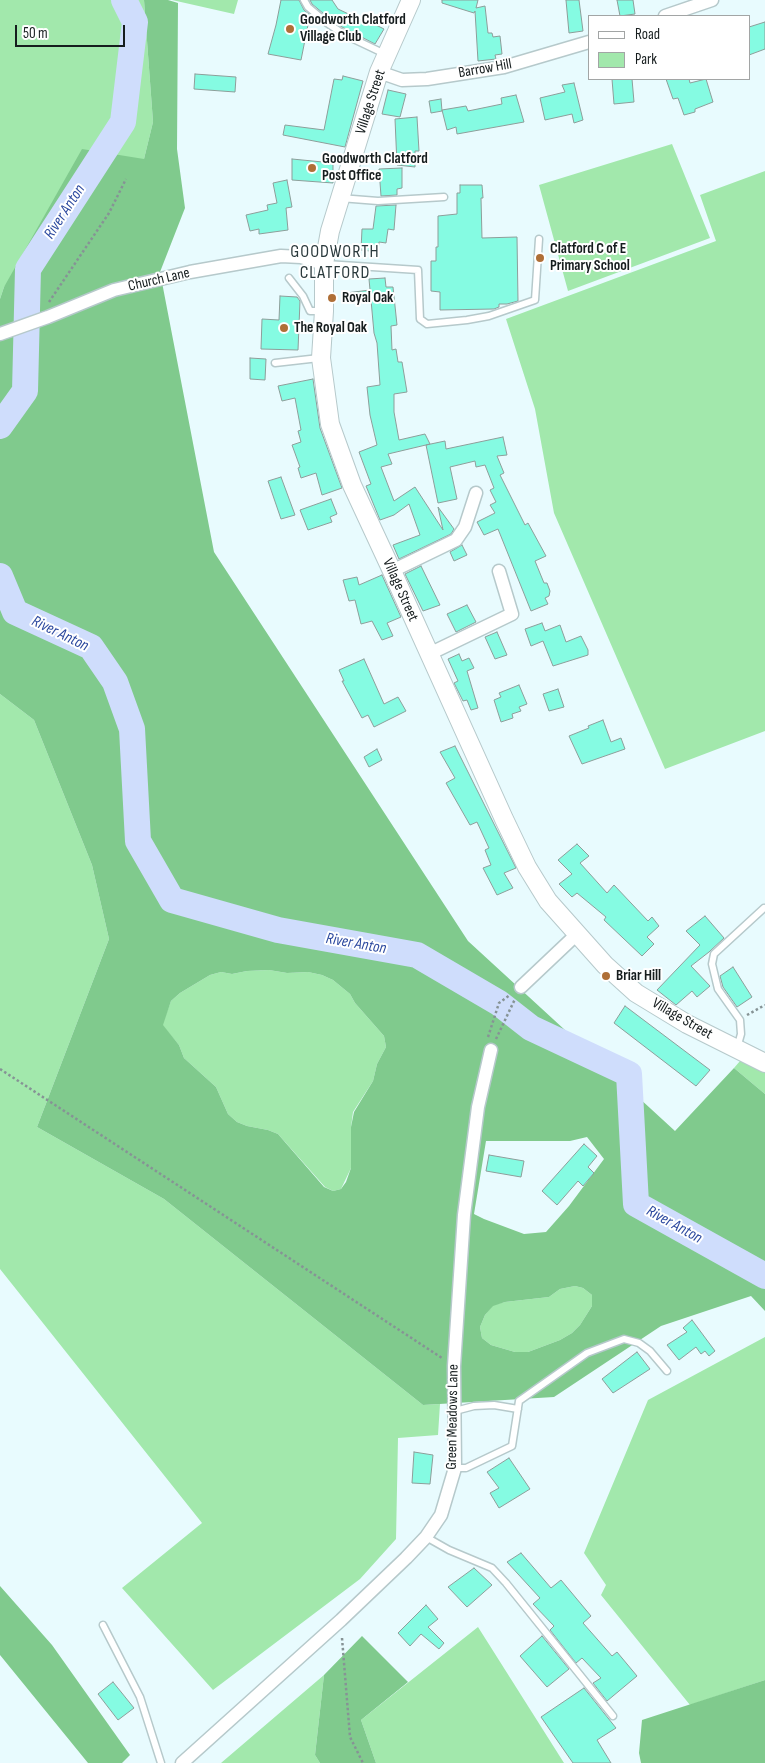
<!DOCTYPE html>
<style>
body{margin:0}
#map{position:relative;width:765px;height:1763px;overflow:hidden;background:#e8fbfe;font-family:"Sofia Sans Condensed",sans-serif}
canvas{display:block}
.legend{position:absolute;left:588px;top:15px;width:162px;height:65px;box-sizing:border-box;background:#fff;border:1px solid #a2a5a5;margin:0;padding:6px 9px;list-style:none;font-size:15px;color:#161d1e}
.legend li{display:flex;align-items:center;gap:10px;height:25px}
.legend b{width:25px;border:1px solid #a2a5a5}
.scale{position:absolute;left:15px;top:25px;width:110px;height:22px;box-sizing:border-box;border:2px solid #161d1e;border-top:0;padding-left:6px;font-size:15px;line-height:18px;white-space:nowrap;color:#161d1e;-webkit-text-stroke:4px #fff;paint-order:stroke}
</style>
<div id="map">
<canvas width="765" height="1763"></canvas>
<ul class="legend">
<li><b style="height:6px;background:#fff"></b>Road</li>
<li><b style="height:14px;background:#a2e8ac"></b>Park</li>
</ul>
<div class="scale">50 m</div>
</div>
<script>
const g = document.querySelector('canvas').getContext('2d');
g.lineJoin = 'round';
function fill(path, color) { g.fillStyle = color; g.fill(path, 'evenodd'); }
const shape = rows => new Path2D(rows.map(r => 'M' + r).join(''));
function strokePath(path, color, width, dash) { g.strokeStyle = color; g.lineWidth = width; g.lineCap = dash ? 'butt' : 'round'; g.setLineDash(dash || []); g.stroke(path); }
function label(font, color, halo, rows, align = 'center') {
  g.font = font + ' "Sofia Sans Condensed",sans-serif'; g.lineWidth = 4; g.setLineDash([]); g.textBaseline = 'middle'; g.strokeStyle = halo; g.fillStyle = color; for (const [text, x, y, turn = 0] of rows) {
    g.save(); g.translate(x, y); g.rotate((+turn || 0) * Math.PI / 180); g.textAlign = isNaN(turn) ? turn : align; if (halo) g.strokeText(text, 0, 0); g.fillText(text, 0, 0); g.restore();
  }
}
fill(shape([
 [0,0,144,0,153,122,144,159,4,287,0,299],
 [172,0,238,0,234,14],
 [672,144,710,238,568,291,539,185],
 [765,171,765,731,665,769,554,513,535,409,506,319,716,241,700,195],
 [0,694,34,720,92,865,109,939,37,1127,164,1199,423,1405,440,1404,438,1435,398,1438,396,1539,360,1579,213,1690,122,1588,202,1523,0,1269],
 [269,970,287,973,308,972,322,975,333,980,350,994,355,1003,384,1036,386,1047,377,1064,373,1081,353,1112,351,1127,351,1168,341,1189,333,1191,325,1187,278,1134,268,1130,247,1126,237,1122,228,1114,216,1087,184,1058,179,1045,162,1025,171,1001,180,993,210,975,221,972,232,974,247,971],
 [740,1061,765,1069,765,1094,734,1068],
 [575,1286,583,1288,592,1295,592,1306,580,1325,572,1333,560,1340,528,1352,515,1352,491,1345,482,1338,480,1327,485,1315,493,1305,505,1302,549,1297,560,1289],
 [765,1337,765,1680,690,1705,601,1595,606,1585,584,1553,648,1400],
 [478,1627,564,1763,376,1763,361,1720],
 [324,1675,315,1755,320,1763,221,1763]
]), '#a2e8ac');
fill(shape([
 [144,0,168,0,178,3,177,149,185,208,160,272,214,552,468,941,675,1131,734,1068,765,1094,765,1311,751,1296,661,1326,554,1397,423,1405,164,1199,37,1127,109,939,92,865,34,720,0,694,0,299,4,287,82,149,144,159,153,122],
 [269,970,287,973,308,972,322,975,333,980,350,994,355,1003,384,1036,386,1047,377,1064,373,1081,354,1112,351,1127,351,1168,346,1182,341,1189,333,1191,324,1187,278,1134,268,1130,247,1126,237,1122,228,1114,216,1087,184,1058,179,1045,163,1025,171,1001,180,993,210,975,221,972,232,974,247,971],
 [587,1137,604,1159,569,1206,546,1232,524,1234,484,1219,474,1214,486,1141,570,1141],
 [575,1286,583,1288,592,1295,592,1306,580,1325,572,1333,560,1340,528,1352,515,1352,491,1345,482,1338,480,1327,485,1315,493,1306,505,1302,549,1297,560,1289],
 [0,1586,52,1645,130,1755,122,1763,88,1763,0,1655],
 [362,1636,408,1682,361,1720,376,1763,320,1763,315,1755,324,1675],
 [765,1680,765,1763,641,1763,639,1753,642,1720]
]), '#80ca8d');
strokePath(shape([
 [0,426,25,391,28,269,123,122,135,22,124,0],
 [0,576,15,612,91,647,115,682,132,729,138,841,172,900,278,930,417,955,499,1003,531,1028,629,1074,636,1204,765,1276]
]), '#cfddfc', 26);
const building = shape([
 [281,0,299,0,304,10,310,15,301,60,268,54,276,25,281,0],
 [310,0,332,0,338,9,361,20,362,18,384,29,375,44,342,27,330,19,312,4,310,0],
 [442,0,478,0,476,8,485,6,488,33,492,33,493,37,500,36,502,54,495,55,496,59,478,61,475,11,474,13,442,3,442,0],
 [566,0,579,0,583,31,569,33,566,0],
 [617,0,633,0,635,14,620,16,617,0],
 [765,22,765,49,749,55,749,27,765,22],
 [195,74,236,77,235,92,194,89,195,74],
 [343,76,363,81,345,147,283,135,285,125,324,130,334,79,342,80,343,76],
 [612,79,632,79,634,102,614,104,612,79],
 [666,79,689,79,690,83,706,79,713,102,695,109,695,112,684,115,678,98,673,99,666,79],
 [574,83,583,120,574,123,572,114,545,120,540,98,565,92,562,85,574,83],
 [388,90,406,94,400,117,382,114,388,90],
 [516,95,524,122,457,134,456,127,447,130,442,110,466,106,468,111,502,104,501,98,516,95],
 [441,99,442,111,431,113,429,101,441,99],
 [417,117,419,151,415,151,415,167,397,165,395,119,417,117],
 [292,159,333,163,333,183,292,180,292,159],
 [402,168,402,188,397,189,397,195,381,196,379,169,402,168],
 [287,180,292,207,286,208,288,230,259,234,259,229,250,231,246,215,268,210,267,205,277,203,273,183,287,180],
 [460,185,482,185,483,198,481,198,482,238,517,237,518,301,507,304,499,304,499,307,494,309,440,310,440,292,431,291,431,261,436,261,436,247,438,247,438,216,457,214,457,193,460,193,460,185],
 [396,205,394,230,388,229,386,243,379,242,378,252,361,250,362,229,373,229,376,206,396,205],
 [385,278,386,287,393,287,397,325,391,326,392,350,396,349,398,362,402,362,407,392,394,394,394,412,399,440,425,434,430,444,388,454,392,464,381,467,394,501,415,487,443,530,438,507,454,529,451,534,399,559,393,545,420,535,409,504,394,515,380,520,366,486,371,484,359,452,377,445,370,415,367,387,380,385,377,343,374,333,371,300,347,302,346,293,370,290,369,279,385,278],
 [280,296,297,297,300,301,298,350,261,349,262,319,279,320,280,296],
 [250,358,266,359,265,380,250,379,250,358],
 [313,379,320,428,342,488,322,495,316,473,301,478,298,468,300,467,292,445,301,442,298,431,301,430,295,398,282,401,278,386,313,379],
 [503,437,507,455,497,456,504,473,500,475,525,525,528,523,546,556,535,561,544,583,547,583,550,591,549,596,545,598,548,604,531,611,498,529,484,535,477,522,495,513,490,505,496,502,490,490,494,488,485,465,476,467,475,461,450,467,457,499,438,503,426,445,445,441,446,449,503,437],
 [281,477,295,515,281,519,268,481,281,477],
 [331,499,337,514,330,517,332,522,308,530,300,510,331,499],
 [462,545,467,555,454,561,450,552,462,545],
 [421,566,440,605,423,611,405,574,421,566],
 [382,575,401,617,387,623,393,636,382,640,372,621,361,624,355,600,349,601,343,580,357,577,359,585,382,575],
 [467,605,476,622,456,632,447,614,467,605],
 [542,623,545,631,560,625,566,642,581,636,588,650,588,655,553,666,543,641,531,646,525,629,542,623],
 [497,632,507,655,495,659,485,637,497,632],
 [459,654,462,661,469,658,474,668,467,671,478,708,471,710,467,700,463,701,454,683,458,681,448,659,459,654],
 [364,659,384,704,398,697,406,711,374,727,368,715,362,718,342,681,344,681,339,670,364,659],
 [519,685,527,704,519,707,521,711,512,714,513,718,501,722,494,700,501,697,499,693,519,685],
 [558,689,564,707,549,711,543,694,558,689],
 [603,720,611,742,621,738,625,749,582,764,569,736,589,728,588,726,603,720],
 [455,746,516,868,504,873,513,888,497,895,483,868,491,865,485,850,489,848,477,822,470,825,446,783,455,778,440,752,455,746],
 [377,749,382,760,369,767,364,757,377,749],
 [577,844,589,856,580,863,607,893,614,885,648,921,652,917,659,926,647,937,654,944,642,956,604,920,606,917,577,893,572,897,559,884,572,874,558,860,577,844],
 [705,916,724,938,709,952,691,966,710,986,697,997,692,991,676,1005,657,990,700,945,686,931,705,916],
 [733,967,752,997,737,1007,723,987,720,976,733,967],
 [625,1006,710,1070,696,1086,614,1023,625,1006],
 [584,1144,597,1156,588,1167,594,1173,583,1186,578,1181,557,1205,542,1191,584,1144],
 [489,1155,524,1161,521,1177,486,1171,489,1155],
 [692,1320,715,1351,709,1356,705,1351,701,1354,696,1347,679,1360,667,1345,687,1332,683,1328,692,1320],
 [637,1352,650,1369,613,1393,602,1379,637,1352],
 [414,1452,433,1455,430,1484,412,1483,414,1452],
 [509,1458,530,1489,499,1508,490,1493,499,1488,487,1472,509,1458],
 [521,1553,551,1588,561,1580,591,1616,583,1623,612,1656,617,1652,637,1676,607,1701,593,1683,601,1678,582,1658,576,1663,550,1630,554,1626,533,1604,540,1598,507,1562,521,1553],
 [474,1568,492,1585,467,1607,448,1587,474,1568],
 [426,1605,438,1619,428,1627,444,1643,439,1649,421,1634,410,1646,398,1633,426,1605],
 [542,1636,569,1669,547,1687,520,1656,542,1636],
 [113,1682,134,1708,118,1720,98,1694,113,1682],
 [584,1688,616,1728,597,1740,611,1763,573,1763,541,1717,584,1688]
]);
fill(building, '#85fbe2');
strokePath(building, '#8d9e9a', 1);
const lane = shape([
 [304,0,308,7,327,23,345,35,385,54],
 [340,198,378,201,444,197],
 [326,264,418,270,420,319,427,324,467,320,489,316,535,300,539,239],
 [289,278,303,296,310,311,322,311],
 [275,363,319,358],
 [737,1048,741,1034,740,1020,718,989,712,964,714,954,764,908],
 [455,1411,474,1406,494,1405,518,1409],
 [455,1468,466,1468,512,1446,519,1401,587,1353,624,1339,639,1343,650,1351,667,1371],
 [426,1537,449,1550,492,1568,506,1583,613,1716],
 [103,1625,140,1697,161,1763]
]);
const street = shape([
 [665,16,712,0],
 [379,72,402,80,427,79,504,67,589,42],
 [0,334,48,317,114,290,190,272,281,256,301,257,324,264],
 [392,571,456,540,465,527,476,493],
 [429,654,512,614,499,571],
 [521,987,577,934],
 [182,1763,341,1620,406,1558,426,1537,441,1515,455,1468,454,1366,464,1215,478,1107,491,1050]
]);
const secondary = shape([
 [411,0,379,72,330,231,324,264,324,311,321,358,330,424,352,485,392,571,504,819,527,867,548,901,605,965,636,993,687,1024,765,1063]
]);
strokePath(lane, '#b6c9cb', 9);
strokePath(street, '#b6c9cb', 15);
strokePath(secondary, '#b6c9cb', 20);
strokePath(shape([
 [49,302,109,213,126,179],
 [747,1015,765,1005],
 [488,1037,499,1003,510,995],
 [496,1039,515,999],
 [0,1069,442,1358],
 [342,1638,350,1737,363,1763]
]), '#869395', 2.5, [2.5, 2.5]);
strokePath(lane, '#fff', 6);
strokePath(street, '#fff', 12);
strokePath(secondary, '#fff', 18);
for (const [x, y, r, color] of [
 [290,29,5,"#af6f37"],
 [312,168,5,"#af6f37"],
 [540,258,5,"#af6f37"],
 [332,298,5,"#af6f37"],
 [284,328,5,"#af6f37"],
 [606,976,5,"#af6f37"]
]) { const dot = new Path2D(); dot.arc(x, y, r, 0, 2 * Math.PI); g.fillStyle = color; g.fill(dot); strokePath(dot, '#fff', 2); }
label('bold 15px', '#161d1e', '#fff', [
 ["Goodworth Clatford",300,20],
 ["Village Club",300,37],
 ["Goodworth Clatford",322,159],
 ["Post Office",322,176],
 ["Clatford C of E",550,249],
 ["Primary School",550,266],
 ["Royal Oak",342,298],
 ["The Royal Oak",294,328],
 ["Briar Hill",616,976]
], 'left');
label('15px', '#161d1e', '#fff', [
 ["Barrow Hill",485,69,-10],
 ["Village Street",371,102,-72],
 ["Church Lane",159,280,-13],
 ["Village Street",400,590,66],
 ["Village Street",682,1019,30],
 ["Green Meadows Lane",453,1417,-89]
]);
label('italic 16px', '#2c499f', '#fff', [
 ["River Anton",65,212,-57],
 ["River Anton",60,634,26],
 ["River Anton",356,944,10],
 ["River Anton",674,1225,29]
]);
g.letterSpacing = '1px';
label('18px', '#2b3a3d', '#fff', [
 ["GOODWORTH",335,252],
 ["CLATFORD",335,273]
]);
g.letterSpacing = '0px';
</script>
